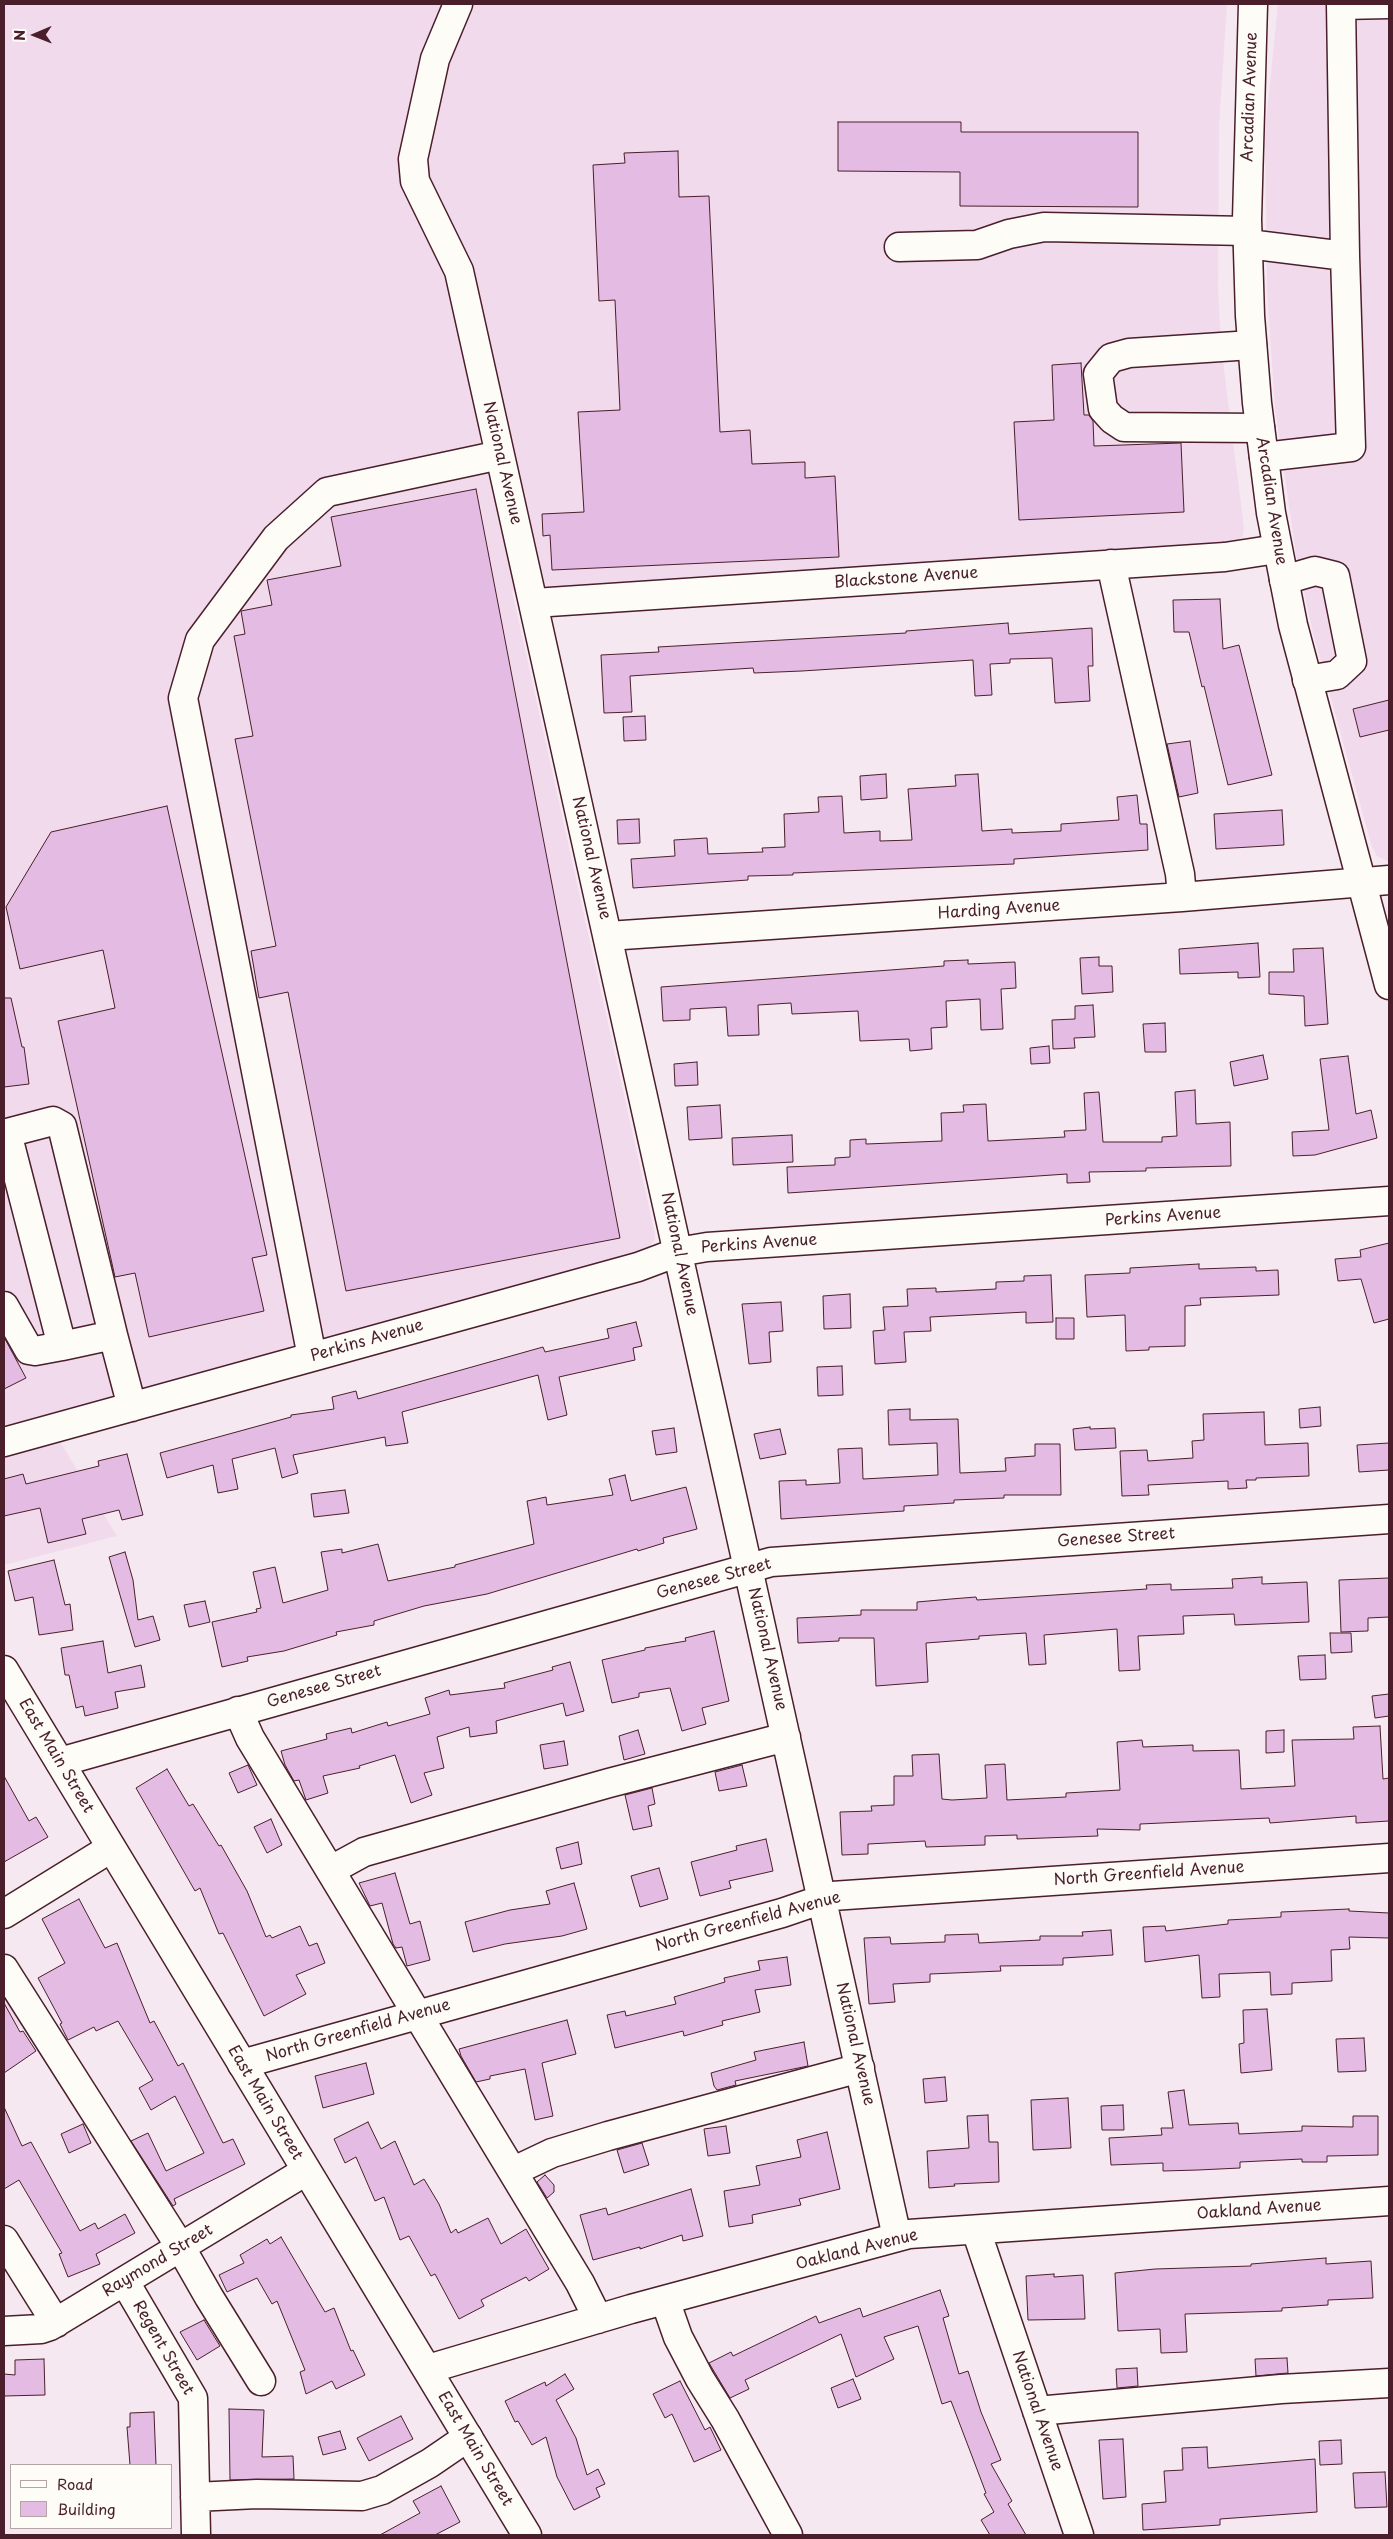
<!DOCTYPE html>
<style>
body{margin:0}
#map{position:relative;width:1393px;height:2539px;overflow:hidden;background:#f6e8f1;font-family:"Playpen Sans",sans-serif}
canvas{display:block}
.frame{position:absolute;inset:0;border:5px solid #4a1f2b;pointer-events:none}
.legend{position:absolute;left:10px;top:2464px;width:162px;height:65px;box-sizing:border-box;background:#fdfcf7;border:1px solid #b5a4a5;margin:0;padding:6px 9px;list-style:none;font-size:15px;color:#4a1f2b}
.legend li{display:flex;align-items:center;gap:10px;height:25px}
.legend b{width:25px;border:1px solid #b5a4a5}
.north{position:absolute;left:10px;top:10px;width:50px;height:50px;-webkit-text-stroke:4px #fdfcf7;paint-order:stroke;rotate:269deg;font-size:14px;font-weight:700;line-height:20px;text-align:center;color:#4a1f2b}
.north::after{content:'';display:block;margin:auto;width:18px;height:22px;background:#4a1f2b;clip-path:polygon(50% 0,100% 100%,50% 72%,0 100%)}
</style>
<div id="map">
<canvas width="1393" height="2539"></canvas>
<div class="frame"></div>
<ul class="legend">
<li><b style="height:6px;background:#fdfcf7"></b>Road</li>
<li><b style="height:14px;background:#e4bbe2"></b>Building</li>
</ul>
<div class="north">N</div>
</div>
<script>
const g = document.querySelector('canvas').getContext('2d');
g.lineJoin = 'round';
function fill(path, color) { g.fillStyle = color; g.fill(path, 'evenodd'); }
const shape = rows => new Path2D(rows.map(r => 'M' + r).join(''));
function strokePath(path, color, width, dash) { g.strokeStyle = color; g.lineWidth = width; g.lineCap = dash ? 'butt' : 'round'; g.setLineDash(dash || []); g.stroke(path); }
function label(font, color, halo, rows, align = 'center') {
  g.font = font + ' "Playpen Sans",sans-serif'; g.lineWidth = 4; g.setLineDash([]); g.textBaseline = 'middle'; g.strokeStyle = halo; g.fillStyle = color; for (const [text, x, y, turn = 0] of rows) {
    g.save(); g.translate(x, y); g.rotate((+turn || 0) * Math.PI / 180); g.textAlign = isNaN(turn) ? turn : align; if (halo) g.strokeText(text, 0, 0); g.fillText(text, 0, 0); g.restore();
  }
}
fill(shape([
 [4,4,1227,4,1219,125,1218,293,1222,353,1244,528,1243,536,1236,543,1218,546,512,591,654,1230,655,1239,648,1248,615,1260,4,1428],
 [1278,4,1389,4,1389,862,1377,856,1372,847,1313,633,1296,555,1275,407,1267,289,1265,133],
 [59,1440,117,1536,4,1565,4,1456],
 [4,1981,28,2021,4,2036]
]), '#f1daec');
const building = shape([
 [838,122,961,122,961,132,1138,132,1138,207,960,206,960,172,838,171,838,122],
 [678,151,679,197,709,196,720,432,750,430,752,464,805,462,805,478,835,476,839,557,552,570,550,535,543,536,542,514,584,512,578,412,620,410,615,300,599,301,593,165,625,163,624,153,678,151],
 [1081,363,1084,415,1089,415,1093,421,1094,446,1181,443,1184,512,1019,520,1014,422,1054,420,1052,365,1081,363],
 [476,489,620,1238,346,1291,288,992,259,998,251,951,276,946,235,739,253,736,234,636,245,634,241,611,272,605,267,580,341,566,331,517,476,489],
 [1220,599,1223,649,1239,645,1272,775,1228,785,1204,686,1202,687,1189,632,1174,632,1173,600,1220,599],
 [1008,623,1009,634,1092,628,1093,666,1088,666,1090,701,1055,703,1052,658,1010,659,1010,663,990,664,992,695,975,696,973,660,802,671,754,673,753,668,630,676,632,712,604,713,601,655,659,652,658,647,906,633,906,631,1008,623],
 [1389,700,1389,730,1360,737,1353,709,1389,700],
 [645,716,646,740,624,741,623,717,645,716],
 [1190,741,1198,793,1179,797,1167,744,1190,741],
 [886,774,887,798,861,800,860,776,886,774],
 [978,774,982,831,1012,829,1012,833,1061,831,1061,824,1119,820,1117,797,1137,795,1140,824,1147,824,1148,850,1014,859,1014,864,793,873,793,875,748,876,748,880,633,888,631,859,675,856,674,840,707,838,708,854,763,852,762,848,785,847,784,814,819,812,818,797,842,796,844,833,880,831,880,841,912,840,908,789,956,786,955,775,978,774],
 [167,806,267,1255,252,1258,264,1311,149,1337,135,1273,115,1277,58,1021,115,1008,103,950,20,969,6,907,51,832,167,806],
 [1282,810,1284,845,1216,849,1214,814,1282,810],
 [639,819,640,843,618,844,617,820,639,819],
 [1258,943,1260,977,1238,978,1238,972,1180,974,1179,949,1258,943],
 [1323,948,1328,1024,1305,1026,1304,996,1269,994,1269,972,1294,972,1293,949,1323,948],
 [1099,957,1099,966,1112,966,1113,992,1082,994,1080,958,1099,957],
 [968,960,968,964,1015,962,1016,988,1001,989,1003,1029,981,1030,980,999,946,1001,947,1027,931,1028,932,1049,910,1051,909,1039,860,1041,858,1011,792,1014,791,1003,758,1005,759,1035,728,1036,726,1007,690,1009,690,1020,663,1021,661,987,944,966,944,961,968,960],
 [4,998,11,998,22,1047,24,1047,29,1084,4,1087,4,998],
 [1093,1005,1095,1037,1074,1038,1075,1048,1053,1049,1052,1020,1075,1019,1075,1006,1093,1005],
 [1165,1023,1166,1052,1145,1052,1143,1024,1165,1023],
 [1049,1046,1050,1063,1031,1064,1030,1048,1049,1046],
 [1263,1055,1268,1079,1234,1086,1230,1062,1263,1055],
 [1348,1056,1356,1114,1371,1110,1377,1138,1315,1155,1293,1156,1292,1132,1329,1130,1320,1059,1348,1056],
 [697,1062,698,1085,675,1086,674,1064,697,1062],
 [1195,1090,1196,1124,1230,1122,1231,1166,1146,1168,1146,1171,1089,1172,1090,1182,1067,1183,1067,1174,788,1193,787,1167,835,1165,835,1158,850,1157,850,1140,866,1139,866,1144,942,1141,941,1113,964,1112,963,1105,986,1104,988,1141,1065,1137,1064,1131,1086,1130,1084,1093,1099,1092,1103,1142,1162,1142,1162,1137,1177,1136,1175,1092,1195,1090],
 [720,1105,722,1138,689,1140,687,1107,720,1105],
 [792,1135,793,1162,733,1165,732,1138,792,1135],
 [1389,1243,1389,1319,1374,1323,1361,1279,1338,1281,1335,1259,1361,1257,1360,1250,1389,1243],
 [1199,1264,1199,1269,1256,1267,1256,1271,1278,1270,1279,1295,1200,1298,1201,1305,1185,1306,1185,1346,1149,1347,1149,1350,1126,1351,1125,1315,1087,1317,1085,1275,1130,1273,1130,1268,1199,1264],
 [1051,1275,1053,1322,1026,1323,1026,1312,930,1317,931,1331,904,1332,906,1362,875,1364,873,1331,885,1330,883,1307,908,1306,907,1289,936,1288,936,1292,996,1289,996,1282,1024,1281,1024,1276,1051,1275],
 [850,1294,851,1328,824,1329,823,1296,850,1294],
 [781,1302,783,1331,769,1332,771,1362,749,1364,742,1304,781,1302],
 [1056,1318,1074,1318,1074,1339,1056,1339,1056,1318],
 [636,1322,642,1346,633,1348,635,1360,559,1377,567,1415,548,1420,538,1375,402,1412,408,1443,386,1446,385,1437,293,1455,298,1473,282,1478,275,1448,232,1459,238,1489,218,1493,213,1465,167,1478,160,1453,291,1417,291,1415,334,1409,332,1397,356,1391,358,1399,543,1347,545,1352,609,1338,607,1329,636,1322],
 [4,1337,26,1378,4,1389,4,1337],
 [842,1366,843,1395,818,1396,817,1367,842,1366],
 [1320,1407,1321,1426,1300,1428,1299,1409,1320,1407],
 [910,1409,910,1420,958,1419,960,1473,1006,1471,1005,1458,1035,1456,1035,1444,1060,1444,1061,1495,1004,1495,1004,1498,954,1500,954,1503,904,1506,904,1511,781,1519,779,1481,806,1480,806,1485,840,1483,838,1449,862,1448,863,1479,938,1475,937,1443,889,1445,888,1410,910,1409],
 [1264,1412,1265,1445,1308,1443,1309,1476,1256,1478,1256,1480,1246,1480,1247,1488,1228,1489,1228,1481,1148,1485,1149,1495,1122,1496,1120,1451,1147,1450,1148,1461,1193,1458,1192,1441,1204,1440,1203,1414,1264,1412],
 [1090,1427,1090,1429,1115,1428,1116,1448,1075,1450,1073,1429,1090,1427],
 [674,1428,677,1452,656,1455,652,1431,674,1428],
 [780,1429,786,1454,760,1459,754,1434,780,1429],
 [1389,1443,1389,1470,1359,1472,1357,1445,1389,1443],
 [127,1454,143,1515,122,1520,119,1510,82,1519,86,1534,48,1543,40,1508,4,1516,4,1479,23,1474,26,1484,99,1466,98,1461,127,1454],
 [625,1475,631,1501,686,1487,697,1529,663,1538,664,1543,638,1551,637,1549,487,1594,424,1606,374,1621,374,1625,336,1632,337,1635,284,1651,247,1657,248,1661,222,1667,212,1622,257,1612,256,1609,261,1608,253,1572,275,1567,283,1603,328,1590,321,1552,342,1549,342,1553,378,1544,388,1581,455,1567,455,1565,534,1544,527,1501,546,1497,547,1505,613,1495,609,1479,625,1475],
 [345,1490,349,1513,314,1517,311,1494,345,1490],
 [125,1552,133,1580,138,1620,153,1616,160,1640,135,1647,109,1557,125,1552],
 [54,1560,65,1605,70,1604,73,1630,39,1635,33,1597,15,1601,8,1571,54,1560],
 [1262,1577,1262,1584,1307,1582,1309,1622,1235,1625,1234,1614,1183,1616,1184,1634,1138,1636,1140,1670,1119,1671,1117,1629,1044,1635,1046,1664,1029,1665,1026,1633,979,1636,979,1639,926,1643,928,1682,876,1686,874,1638,839,1638,839,1641,798,1643,797,1618,861,1615,861,1610,917,1610,917,1602,951,1599,976,1597,977,1600,1147,1589,1146,1585,1171,1584,1171,1590,1233,1588,1232,1579,1262,1577],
 [1389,1578,1389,1617,1368,1618,1368,1631,1341,1632,1339,1580,1389,1578],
 [205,1601,210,1622,189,1627,184,1605,205,1601],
 [714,1631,729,1701,702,1708,706,1724,682,1731,670,1688,639,1693,639,1697,612,1703,602,1660,645,1650,645,1648,686,1641,685,1638,714,1631],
 [1330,1633,1351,1633,1352,1652,1331,1653,1330,1633],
 [103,1641,108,1673,141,1665,145,1687,115,1692,118,1708,85,1716,83,1706,76,1708,69,1675,65,1675,61,1648,103,1641],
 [1325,1655,1326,1679,1300,1680,1298,1656,1325,1655],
 [570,1662,584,1711,566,1716,563,1703,496,1721,497,1733,470,1737,469,1727,437,1737,444,1768,424,1773,432,1795,411,1803,395,1755,359,1766,360,1768,323,1776,328,1793,306,1800,299,1780,294,1781,285,1765,281,1751,327,1739,326,1734,351,1728,352,1733,387,1722,388,1726,430,1714,425,1698,449,1690,450,1695,505,1688,504,1683,553,1670,552,1667,570,1662],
 [1389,1694,1389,1716,1375,1718,1372,1696,1389,1694],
 [1380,1726,1383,1779,1389,1778,1389,1821,1356,1823,1356,1816,1270,1823,1269,1818,1140,1824,1140,1830,1097,1829,1098,1836,1017,1839,1017,1835,985,1836,985,1845,926,1847,925,1841,868,1844,868,1854,842,1855,840,1812,872,1811,871,1806,894,1805,894,1776,913,1776,912,1755,939,1754,942,1799,952,1800,987,1798,985,1765,1005,1764,1007,1800,1066,1797,1066,1793,1120,1790,1117,1742,1142,1740,1143,1747,1193,1745,1193,1751,1239,1750,1241,1789,1295,1786,1292,1740,1354,1739,1353,1727,1380,1726],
 [638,1730,645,1754,624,1760,619,1736,638,1730],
 [1284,1730,1284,1752,1266,1753,1266,1731,1284,1730],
 [564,1741,568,1765,544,1769,540,1745,564,1741],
 [248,1765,257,1785,238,1793,229,1773,248,1765],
 [742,1765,747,1786,719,1791,715,1772,742,1765],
 [167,1769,189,1806,193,1804,219,1846,221,1845,247,1891,266,1937,270,1935,272,1938,300,1926,309,1946,317,1943,325,1963,296,1975,306,1994,264,2016,223,1933,219,1934,200,1888,195,1891,136,1788,167,1769],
 [4,1776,29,1821,36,1817,48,1837,4,1862,4,1776],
 [652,1788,655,1804,648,1806,652,1826,633,1830,625,1795,652,1788],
 [271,1819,282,1845,267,1853,254,1827,271,1819],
 [766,1839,773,1871,729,1881,731,1888,700,1896,691,1862,737,1850,736,1846,766,1839],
 [578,1842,582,1864,561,1869,556,1848,578,1842],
 [659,1868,668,1899,640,1907,631,1876,659,1868],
 [395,1873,410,1924,420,1921,430,1960,407,1966,402,1947,396,1948,393,1944,382,1903,370,1906,359,1883,395,1873],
 [574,1883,587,1929,562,1936,505,1944,473,1952,465,1922,510,1910,550,1904,546,1891,574,1883],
 [79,1899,105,1948,117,1943,150,2023,154,2021,178,2066,183,2063,223,2143,233,2139,245,2164,174,2199,176,2204,173,2206,131,2141,148,2133,166,2171,204,2153,175,2096,151,2110,139,2088,153,2080,118,2021,96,2031,94,2027,68,2040,60,2024,62,2023,38,1978,65,1963,42,1919,79,1899],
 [1349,1909,1349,1911,1389,1913,1389,1938,1349,1937,1350,1949,1331,1950,1332,1981,1292,1983,1292,1994,1271,1995,1270,1972,1219,1974,1220,1997,1202,1998,1199,1955,1145,1962,1143,1927,1165,1926,1166,1931,1228,1924,1228,1920,1281,1917,1281,1912,1349,1909],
 [1111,1930,1113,1955,1063,1958,1063,1965,1000,1966,1001,1971,930,1974,930,1982,893,1984,895,2002,869,2004,864,1938,890,1937,891,1944,945,1942,945,1935,978,1934,979,1943,1040,1940,1040,1936,1083,1936,1082,1932,1111,1930],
 [787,1957,791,1985,755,1990,760,2012,722,2021,723,2025,684,2036,683,2031,615,2048,607,2015,625,2011,626,2016,676,2004,674,1997,725,1982,724,1978,760,1970,758,1961,787,1957],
 [4,2003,20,2032,23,2031,36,2051,4,2073,4,2003],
 [1267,2009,1272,2070,1241,2073,1239,2044,1244,2043,1243,2010,1267,2009],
 [567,2020,576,2054,542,2063,553,2116,535,2120,525,2069,490,2076,490,2079,476,2082,461,2056,459,2049,567,2020],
 [1364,2038,1366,2071,1338,2072,1336,2039,1364,2038],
 [804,2042,808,2066,735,2081,736,2085,717,2090,714,2086,711,2073,756,2060,754,2052,804,2042],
 [366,2063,374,2094,323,2108,315,2076,366,2063],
 [945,2077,947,2101,925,2103,923,2079,945,2077],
 [1184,2090,1189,2125,1238,2123,1239,2134,1302,2131,1302,2126,1353,2127,1353,2116,1378,2116,1378,2155,1327,2156,1327,2162,1302,2162,1302,2159,1240,2162,1240,2168,1198,2170,1163,2171,1163,2163,1111,2165,1109,2138,1162,2135,1161,2128,1173,2128,1168,2092,1184,2090],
 [1068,2098,1071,2148,1033,2150,1031,2100,1068,2098],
 [1123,2105,1124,2130,1102,2130,1101,2106,1123,2105],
 [4,2107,22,2146,31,2142,80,2231,95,2223,98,2229,125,2214,135,2233,96,2254,100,2264,68,2277,59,2254,62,2253,19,2180,4,2189,4,2107],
 [988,2115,989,2142,998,2142,999,2182,954,2184,955,2186,929,2188,927,2151,969,2148,967,2116,988,2115],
 [368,2122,381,2149,395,2141,414,2185,424,2179,439,2204,451,2233,456,2229,458,2233,488,2218,501,2244,526,2229,549,2269,529,2281,526,2277,481,2300,484,2306,459,2319,435,2274,431,2276,409,2236,400,2240,384,2197,375,2201,356,2157,345,2163,334,2139,368,2122],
 [83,2124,91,2143,69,2153,61,2134,83,2124],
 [726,2126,730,2153,708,2156,704,2129,726,2126],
 [827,2132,840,2189,799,2199,801,2205,752,2215,753,2223,729,2227,724,2191,760,2185,756,2166,801,2157,797,2140,827,2132],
 [642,2143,649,2165,624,2173,617,2150,642,2143],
 [545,2175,554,2185,554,2192,547,2198,537,2182,545,2175],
 [691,2189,703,2236,683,2241,682,2235,640,2249,640,2247,593,2260,580,2215,606,2208,608,2215,691,2189],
 [281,2237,325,2312,334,2308,351,2351,353,2350,365,2375,336,2389,332,2381,306,2394,300,2372,305,2370,277,2301,272,2304,257,2278,227,2292,219,2275,244,2263,240,2255,267,2239,270,2244,281,2237],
 [1326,2258,1326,2264,1371,2261,1373,2298,1328,2300,1328,2305,1282,2308,1282,2311,1185,2314,1187,2352,1161,2353,1160,2329,1118,2331,1115,2273,1155,2269,1251,2266,1251,2264,1326,2258],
 [1054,2274,1054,2277,1083,2275,1085,2319,1028,2320,1026,2276,1054,2274],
 [940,2290,949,2316,943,2318,959,2374,968,2371,981,2412,1001,2460,991,2464,1012,2501,1008,2504,1026,2535,990,2535,981,2520,994,2512,984,2494,986,2493,951,2401,942,2404,918,2326,884,2337,894,2359,856,2377,841,2334,745,2380,749,2389,730,2398,709,2363,731,2352,733,2356,816,2316,819,2323,860,2308,863,2317,940,2290],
 [204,2320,220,2346,197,2360,180,2332,204,2320],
 [1287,2358,1288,2373,1256,2376,1255,2359,1287,2358],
 [44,2359,45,2395,4,2396,4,2374,15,2375,15,2360,44,2359],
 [1137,2368,1138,2386,1117,2388,1116,2369,1137,2368],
 [565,2374,574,2389,556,2400,576,2438,587,2475,598,2469,605,2484,596,2488,600,2497,574,2510,557,2477,546,2437,532,2445,518,2421,515,2422,505,2401,545,2382,546,2386,565,2374],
 [853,2379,861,2399,838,2408,831,2388,853,2379],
 [680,2381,705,2430,710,2427,721,2450,694,2462,672,2414,665,2418,653,2394,680,2381],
 [229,2409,264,2410,262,2457,293,2456,294,2479,230,2480,229,2409],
 [154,2412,156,2465,130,2465,127,2427,130,2427,130,2413,154,2412],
 [401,2416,413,2439,369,2461,357,2438,401,2416],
 [340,2431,346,2449,323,2455,318,2437,340,2431],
 [1123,2439,1126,2497,1103,2499,1099,2440,1123,2439],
 [1341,2440,1342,2464,1320,2465,1319,2441,1341,2440],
 [1207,2447,1208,2468,1315,2459,1317,2512,1220,2519,1220,2525,1143,2530,1142,2504,1166,2502,1164,2471,1183,2470,1182,2448,1207,2447],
 [1385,2472,1387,2507,1355,2508,1353,2473,1385,2472],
 [441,2486,460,2522,435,2535,380,2535,420,2513,413,2501,441,2486]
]);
fill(building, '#e4bbe2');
strokePath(building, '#4a1f2b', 1);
const minor = shape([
 [458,4,435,59,413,159,415,181,459,271,897,2237],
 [1341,4,1345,256],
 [1341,5,1389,4],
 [1248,244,1345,256,1351,447,1264,457],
 [899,247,977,245,1009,234,1044,227,1247,231],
 [1252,345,1129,353,1111,358,1098,374,1103,409,1112,419,1124,427,1260,428],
 [1111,564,1180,874,1182,897],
 [1284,580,1315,571,1335,576,1352,661,1337,675,1307,680],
 [534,603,1225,557,1277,549],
 [608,936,1182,897,1389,880],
 [7,1133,53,1121,62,1126,113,1335],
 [4,1134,7,1133,62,1346,113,1335,132,1407],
 [4,1306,29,1350,35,1351,62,1346],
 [312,1357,183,698,200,640,276,538,327,492,500,455],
 [4,1442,638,1267,678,1252,707,1247,1389,1201],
 [238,1711,250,1738,580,2283,598,2319],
 [60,1762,771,1562,1389,1519],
 [331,1870,364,1852,609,1783,786,1737],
 [4,1914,111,1848],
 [4,1969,181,2248,209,2297,261,2381],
 [242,2064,782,1913,832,1896,1389,1858],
 [514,2171,552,2153,608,2136,860,2068],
 [976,2230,1079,2535],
 [4,2240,56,2323],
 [125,2282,193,2398,196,2535],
 [665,2300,678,2337,700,2379,725,2419,788,2535],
 [4,2331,41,2329,50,2326,306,2171],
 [428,2369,631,2309,909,2234,1389,2201],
 [1037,2411,1281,2389,1389,2383],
 [195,2497,257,2494,362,2496,382,2490,430,2463,468,2437]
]);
const major = shape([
 [1253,4,1247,219,1250,316,1257,403,1271,513,1293,625,1389,985],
 [4,1670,527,2535]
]);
strokePath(minor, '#4a1f2b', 31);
strokePath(major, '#4a1f2b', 31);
strokePath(minor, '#fdfcf7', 28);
strokePath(major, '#fdfcf7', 28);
label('16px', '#4a1f2b', '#fdfcf7', [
 ["Arcadian Avenue",1250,97,-88],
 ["National Avenue",502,463,77],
 ["Arcadian Avenue",1271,501,81],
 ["Blackstone Avenue",906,578,-4],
 ["National Avenue",591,858,77],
 ["Harding Avenue",999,910,-4],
 ["Perkins Avenue",1163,1217,-4],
 ["Perkins Avenue",759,1244,-4],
 ["National Avenue",679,1254,78],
 ["Perkins Avenue",367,1341,-16],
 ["Genesee Street",1116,1538,-4],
 ["Genesee Street",714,1579,-15],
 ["National Avenue",767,1649,77],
 ["Genesee Street",324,1687,-16],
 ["East Main Street",56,1756,59],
 ["North Greenfield Avenue",1149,1874,-4],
 ["North Greenfield Avenue",748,1922,-15],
 ["North Greenfield Avenue",358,2031,-16],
 ["National Avenue",855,2044,77],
 ["East Main Street",265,2103,59],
 ["Oakland Avenue",1259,2210,-4],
 ["Oakland Avenue",857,2250,-14],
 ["Raymond Street",158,2261,-31],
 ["Regent Street",163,2348,60],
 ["National Avenue",1037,2411,71],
 ["East Main Street",475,2449,59]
]);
</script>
